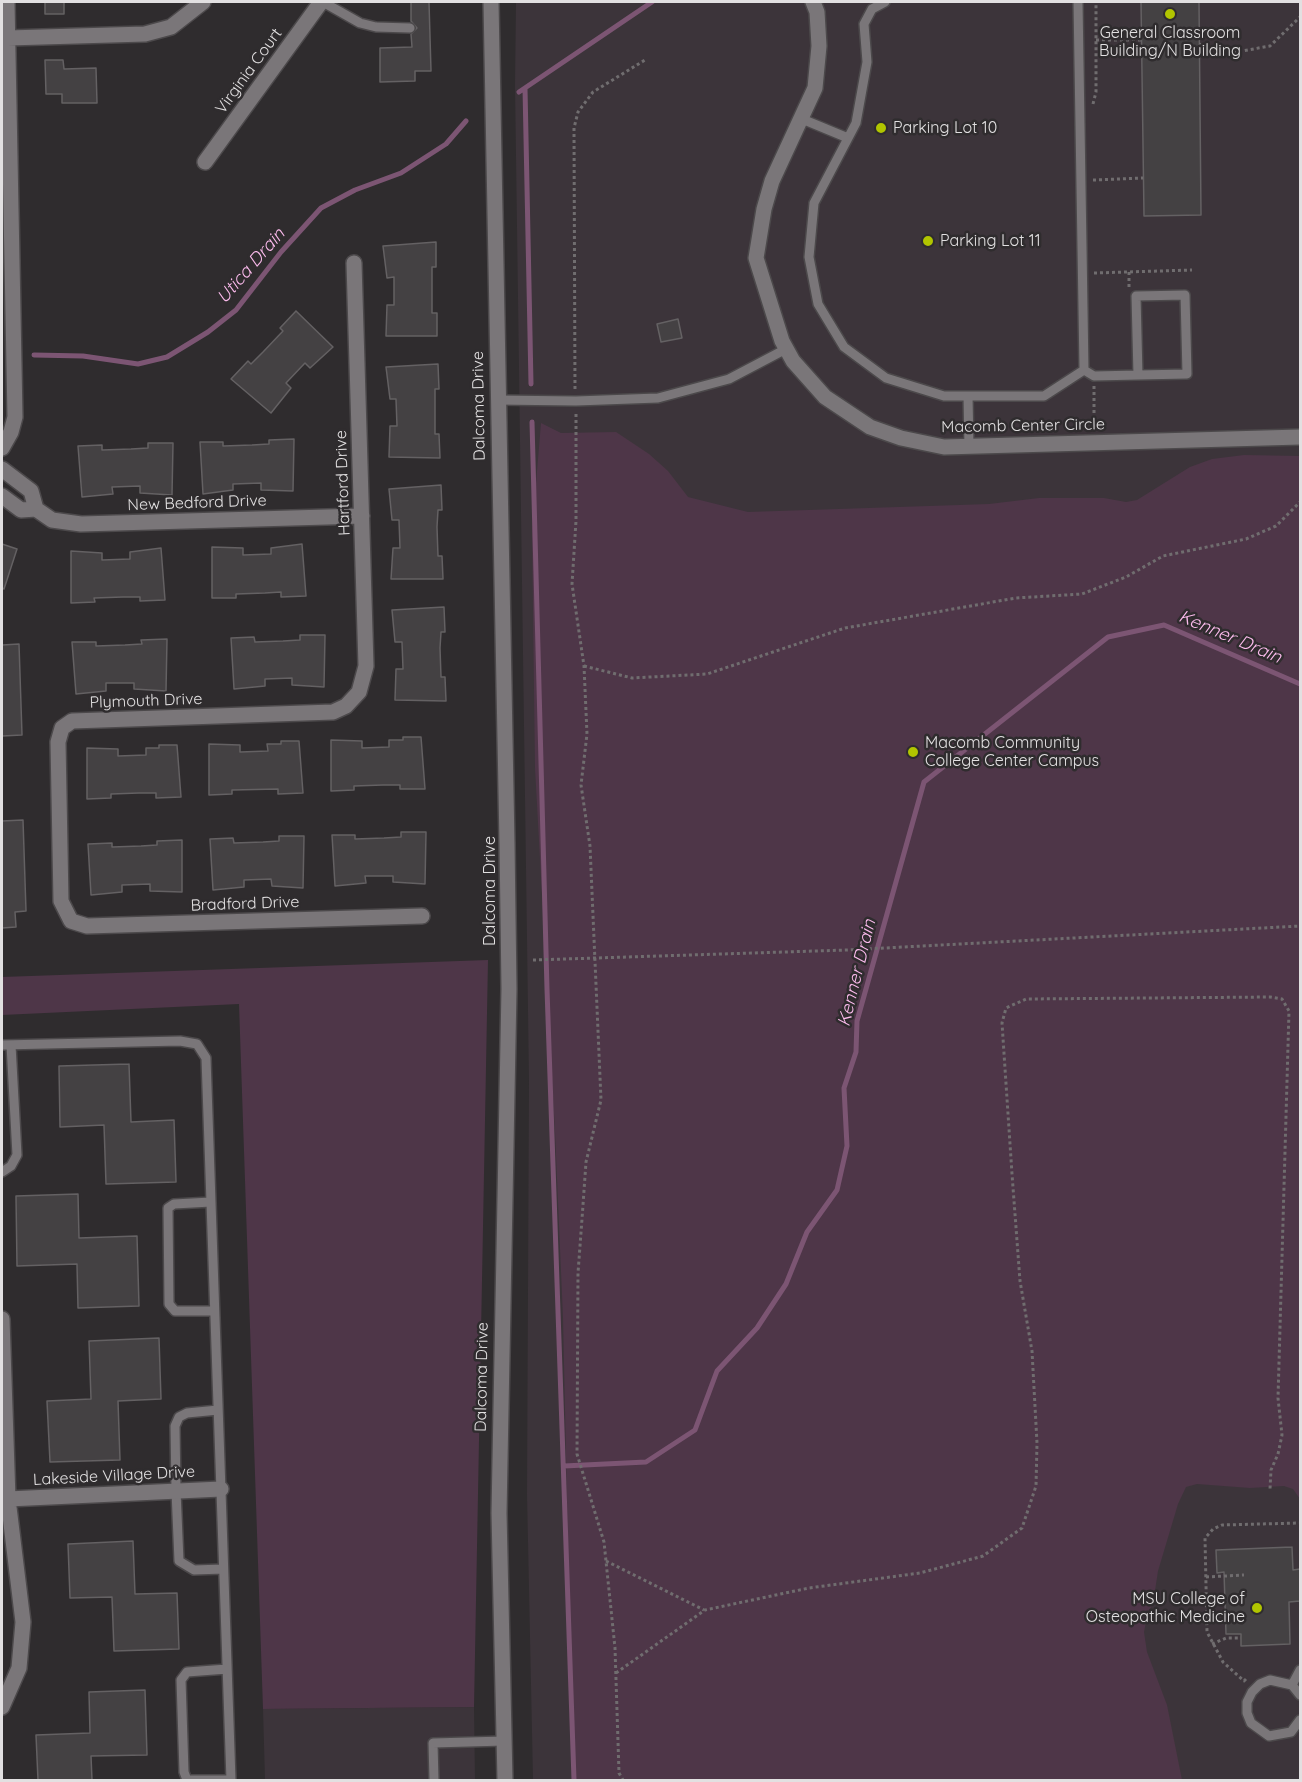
<!DOCTYPE html>
<style>
body{margin:0}
#map{position:relative;width:1302px;height:1782px;overflow:hidden;background:#2f2c2e;font-family:Quicksand,sans-serif}
canvas{display:block}
.frame{position:absolute;inset:0;border:3px solid #e2e0e1;pointer-events:none}
</style>
<div id="map">
<canvas width="1302" height="1782"></canvas>
<div class="frame"></div>
</div>
<script>
const g = document.querySelector('canvas').getContext('2d');
g.lineJoin = 'round';
function fill(path, color) { g.fillStyle = color; g.fill(path, 'evenodd'); }
const shape = rows => new Path2D(rows.map(r => 'M' + r).join(''));
function strokePath(path, color, width, dash) { g.strokeStyle = color; g.lineWidth = width; g.lineCap = dash ? 'butt' : 'round'; g.setLineDash(dash || []); g.stroke(path); }
function label(font, color, halo, rows, align = 'center') {
  g.font = font + ' Quicksand,sans-serif'; g.lineWidth = 5; g.setLineDash([]); g.textBaseline = 'middle'; g.strokeStyle = halo; g.fillStyle = color; for (const [text, x, y, turn = 0] of rows) {
    g.save(); g.translate(x, y); g.rotate((+turn || 0) * Math.PI / 180); g.textAlign = isNaN(turn) ? turn : align; if (halo) g.strokeText(text, 0, 0); g.fillText(text, 0, 0); g.restore();
  }
}
fill(shape([
 [516,2,1300,2,1300,1780,533,1780,527,1494,529,1082,515,85],
 [474,1707,475,1780,265,1780,263,1709]
]), '#3c343a');
fill(shape([
 [541,423,561,433,616,432,649,454,668,471,688,497,748,512,989,504,1039,498,1104,498,1126,502,1137,500,1190,467,1212,459,1244,455,1300,456,1300,1499,1293,1489,1284,1486,1250,1488,1197,1484,1186,1487,1178,1504,1158,1571,1153,1604,1148,1612,1144,1632,1147,1652,1167,1705,1182,1780,573,1780,563,1318,555,1132,535,768,532,531],
 [488,960,474,1707,263,1709,239,1004,2,1015,2,977]
]), '#4e3648');
strokePath(shape([
 [525,88,531,384],
 [519,92,652,2],
 [34,355,83,356,138,364,167,357,208,332,236,310,281,252,321,208,355,190,401,173,446,144,466,121],
 [532,422,547,989,574,1780],
 [564,1466,646,1462,695,1430,717,1371,757,1328,786,1284,807,1232,837,1190,847,1146,844,1088,856,1052,857,1021,924,782,1108,637,1164,625,1300,684]
]), '#7c5573', 5);
const building = shape([
 [45,2,64,2,64,14,45,14,45,2],
 [411,2,429,2,431,71,415,71,415,81,380,82,380,48,412,47,411,34,417,28,411,21,411,2],
 [1141,2,1199,2,1201,215,1144,216,1141,2],
 [45,60,63,60,64,69,96,68,97,103,62,103,62,94,46,94,45,60],
 [436,242,436,267,432,267,432,313,437,313,437,336,386,336,387,305,394,305,394,277,387,278,383,246,436,242],
 [296,311,333,347,310,368,305,363,286,383,291,388,271,413,231,379,248,361,251,364,263,352,283,331,280,328,296,311],
 [678,319,682,338,661,342,657,324,678,319],
 [438,364,439,389,435,389,435,434,439,434,440,458,389,457,390,426,397,426,396,399,390,399,386,367,438,364],
 [294,439,293,491,261,490,261,483,233,484,233,490,203,494,200,442,223,442,223,446,252,445,269,444,269,440,294,439],
 [148,443,173,443,172,495,140,493,140,486,112,487,113,494,82,497,78,446,102,445,102,450,131,449,148,448,148,443],
 [441,485,442,510,438,510,437,527,438,556,442,556,443,579,391,579,393,548,400,548,399,520,392,520,389,489,441,485],
 [2,544,17,549,4,589,2,588,2,544],
 [302,544,306,596,281,597,281,592,265,593,236,594,236,598,212,598,212,547,243,548,243,555,271,554,271,548,302,544],
 [161,548,165,600,140,601,140,597,123,597,94,598,95,602,71,603,71,551,102,553,102,560,130,559,130,552,161,548],
 [444,607,445,632,441,632,440,648,441,677,445,677,446,701,395,700,396,669,403,669,402,642,395,642,392,610,444,607],
 [300,635,325,635,324,687,292,685,292,678,265,679,265,686,234,689,231,638,254,637,255,642,283,641,300,640,300,635],
 [167,639,166,691,134,689,134,683,106,683,106,691,76,694,72,642,96,642,96,646,125,645,142,644,141,640,167,639],
 [19,644,22,735,2,736,2,645,19,644],
 [403,737,421,737,425,789,400,789,400,785,383,785,354,786,354,790,331,791,331,740,362,741,362,748,389,747,389,740,403,740,403,737],
 [281,741,299,741,303,793,278,794,278,789,232,790,232,794,209,795,209,744,240,745,240,752,268,751,267,744,281,744,281,741],
 [159,745,177,745,181,797,156,798,156,793,139,793,111,794,111,798,87,799,87,748,118,749,118,756,146,755,146,748,159,748,159,745],
 [23,820,26,911,15,912,16,927,2,928,2,821,23,820],
 [401,832,426,832,425,884,393,882,393,876,365,876,366,883,335,886,332,835,355,835,355,839,384,838,401,837,401,832],
 [279,836,304,836,303,888,272,886,271,879,244,880,244,887,213,890,210,839,233,838,234,843,263,842,279,841,279,836],
 [182,840,182,892,150,891,150,884,122,885,122,892,91,895,88,844,112,843,112,847,141,846,157,845,157,841,182,840],
 [129,1064,131,1122,174,1120,176,1182,106,1184,104,1125,60,1127,59,1066,129,1064],
 [78,1194,79,1238,137,1236,139,1306,78,1308,77,1264,17,1266,16,1196,78,1194],
 [159,1338,161,1399,118,1401,120,1460,50,1462,47,1401,91,1399,89,1341,159,1338],
 [133,1541,135,1594,177,1593,179,1649,114,1651,112,1597,70,1598,68,1544,133,1541],
 [1292,1547,1293,1570,1300,1569,1300,1601,1289,1602,1290,1644,1241,1646,1241,1634,1226,1634,1224,1572,1217,1573,1216,1550,1292,1547],
 [145,1690,147,1755,91,1756,92,1780,38,1780,36,1735,90,1733,89,1692,145,1690]
]);
fill(building, '#444143');
strokePath(building, '#646163', 1.5);
const lane = shape([
 [323,2,360,23,376,27,410,28],
 [885,2,872,9,864,24,867,62,856,123,814,203,809,257,818,304,844,347,886,378,944,396,1044,396,1084,370,1078,2],
 [802,119,848,138],
 [1084,370,1094,376,1138,375,1187,374,1185,295,1136,296,1138,375],
 [968,396,969,447],
 [497,400,576,401,658,398,729,379,786,349],
 [2,1045,180,1041,197,1044,206,1058,231,1780],
 [2,1172,11,1166,17,1155,11,1045],
 [211,1202,174,1204,168,1208,169,1304,175,1311,214,1311],
 [218,1410,187,1413,179,1417,175,1426,176,1491,179,1561,194,1570,223,1569],
 [227,1669,187,1672,181,1680,184,1772,187,1780,231,1780],
 [1292,1685,1300,1670],
 [1300,1695,1292,1685,1270,1680,1260,1684,1252,1692,1247,1702,1247,1713,1251,1723,1269,1736,1291,1732,1300,1720],
 [434,1780,433,1743,504,1741]
]);
const street = shape([
 [491,2,507,843,509,989,499,1513,505,1780],
 [813,2,817,12,819,46,815,88,772,181,764,209,756,258,782,341,793,361,825,397,870,427,901,438,944,447,1300,437],
 [8,38,145,34,171,27,203,2],
 [205,162,321,2],
 [354,263,366,666,359,692,346,706,333,712,72,721,62,728,58,742,61,901,71,921,87,926,422,916],
 [2,448,11,432,15,417,7,2],
 [2,469,31,491,36,509,21,510,2,496],
 [36,509,52,520,81,524,362,516],
 [2,1319,8,1499,23,1622,19,1668,2,1707],
 [8,1499,221,1489]
]);
strokePath(lane, '#4c494b', 12);
strokePath(street, '#4c494b', 18);
strokePath(shape([
 [1096,40,1142,40],
 [1199,44,1225,54,1270,46,1300,17],
 [1093,104,1096,92,1096,2],
 [1093,180,1143,178],
 [1129,272,1129,288],
 [1094,273,1192,270],
 [1094,386,1094,417,1102,428],
 [575,389,574,128,578,112,593,92,645,60],
 [576,414,576,521,572,584,584,666,587,734,581,785,590,846,601,1100,586,1162,582,1219,578,1273,577,1454,604,1542,615,1648,619,1773,623,1780],
 [584,666,632,678,707,674,845,628,1016,598,1082,594,1126,577,1163,556,1246,539,1276,526,1300,502],
 [533,960,847,950,1300,926],
 [606,1561,704,1610],
 [1206,1577,1244,1575],
 [1207,1615,1225,1614],
 [1212,1644,1226,1638,1241,1638],
 [616,1673,705,1610,809,1588,920,1573,983,1556,1022,1528,1036,1486,1037,1443,1032,1351,1020,1281,1012,1174,1002,1023,1006,1008,1026,999,1270,997,1282,999,1289,1011,1278,1398,1282,1435,1278,1454,1271,1470,1270,1489],
 [1246,1679,1244,1681,1223,1662,1207,1632,1205,1538,1213,1529,1222,1525,1300,1523]
]), '#706d6f', 3, [3, 3]);
strokePath(lane, '#7a7679', 9);
strokePath(street, '#7a7679', 15);
for (const [x, y, r, color] of [
 [1170,14,6,"#b1c500"],
 [881,128,6,"#b1c500"],
 [928,241,6,"#b1c500"],
 [913,752,6,"#b1c500"],
 [1257,1608,6,"#b1c500"]
]) { const dot = new Path2D(); dot.arc(x, y, r, 0, 2 * Math.PI); g.fillStyle = color; g.fill(dot); strokePath(dot, '#2f2c2e', 2); }
label('16px', '#e2e0e1', '#2f2c2e', [
 ["General Classroom",1170,33,"center"],
 ["Building/N Building",1170,51,"center"],
 ["Parking Lot 10",893,128],
 ["Parking Lot 11",940,241],
 ["Macomb Community",925,743],
 ["College Center Campus",925,761],
 ["MSU College of",1245,1599,"right"],
 ["Osteopathic Medicine",1245,1617,"right"]
], 'left');
label('16px', '#e2e0e1', '#2f2c2e', [
 ["Virginia Court",249,71,-54],
 ["Dalcoma Drive",479,406,-91],
 ["Macomb Center Circle",1023,426,-1],
 ["Hartford Drive",343,483,-92],
 ["New Bedford Drive",197,503,-2],
 ["Plymouth Drive",146,701,-2],
 ["Dalcoma Drive",490,891,-90],
 ["Bradford Drive",245,904,-2],
 ["Dalcoma Drive",482,1377,-89],
 ["Lakeside Village Drive",114,1476,-3]
]);
label('italic 18px', '#fcbbed', '#2f2c2e', [
 ["Utica Drain",251,266,-49],
 ["Kenner Drain",1230,637,23],
 ["Kenner Drain",857,973,-76]
]);
</script>
